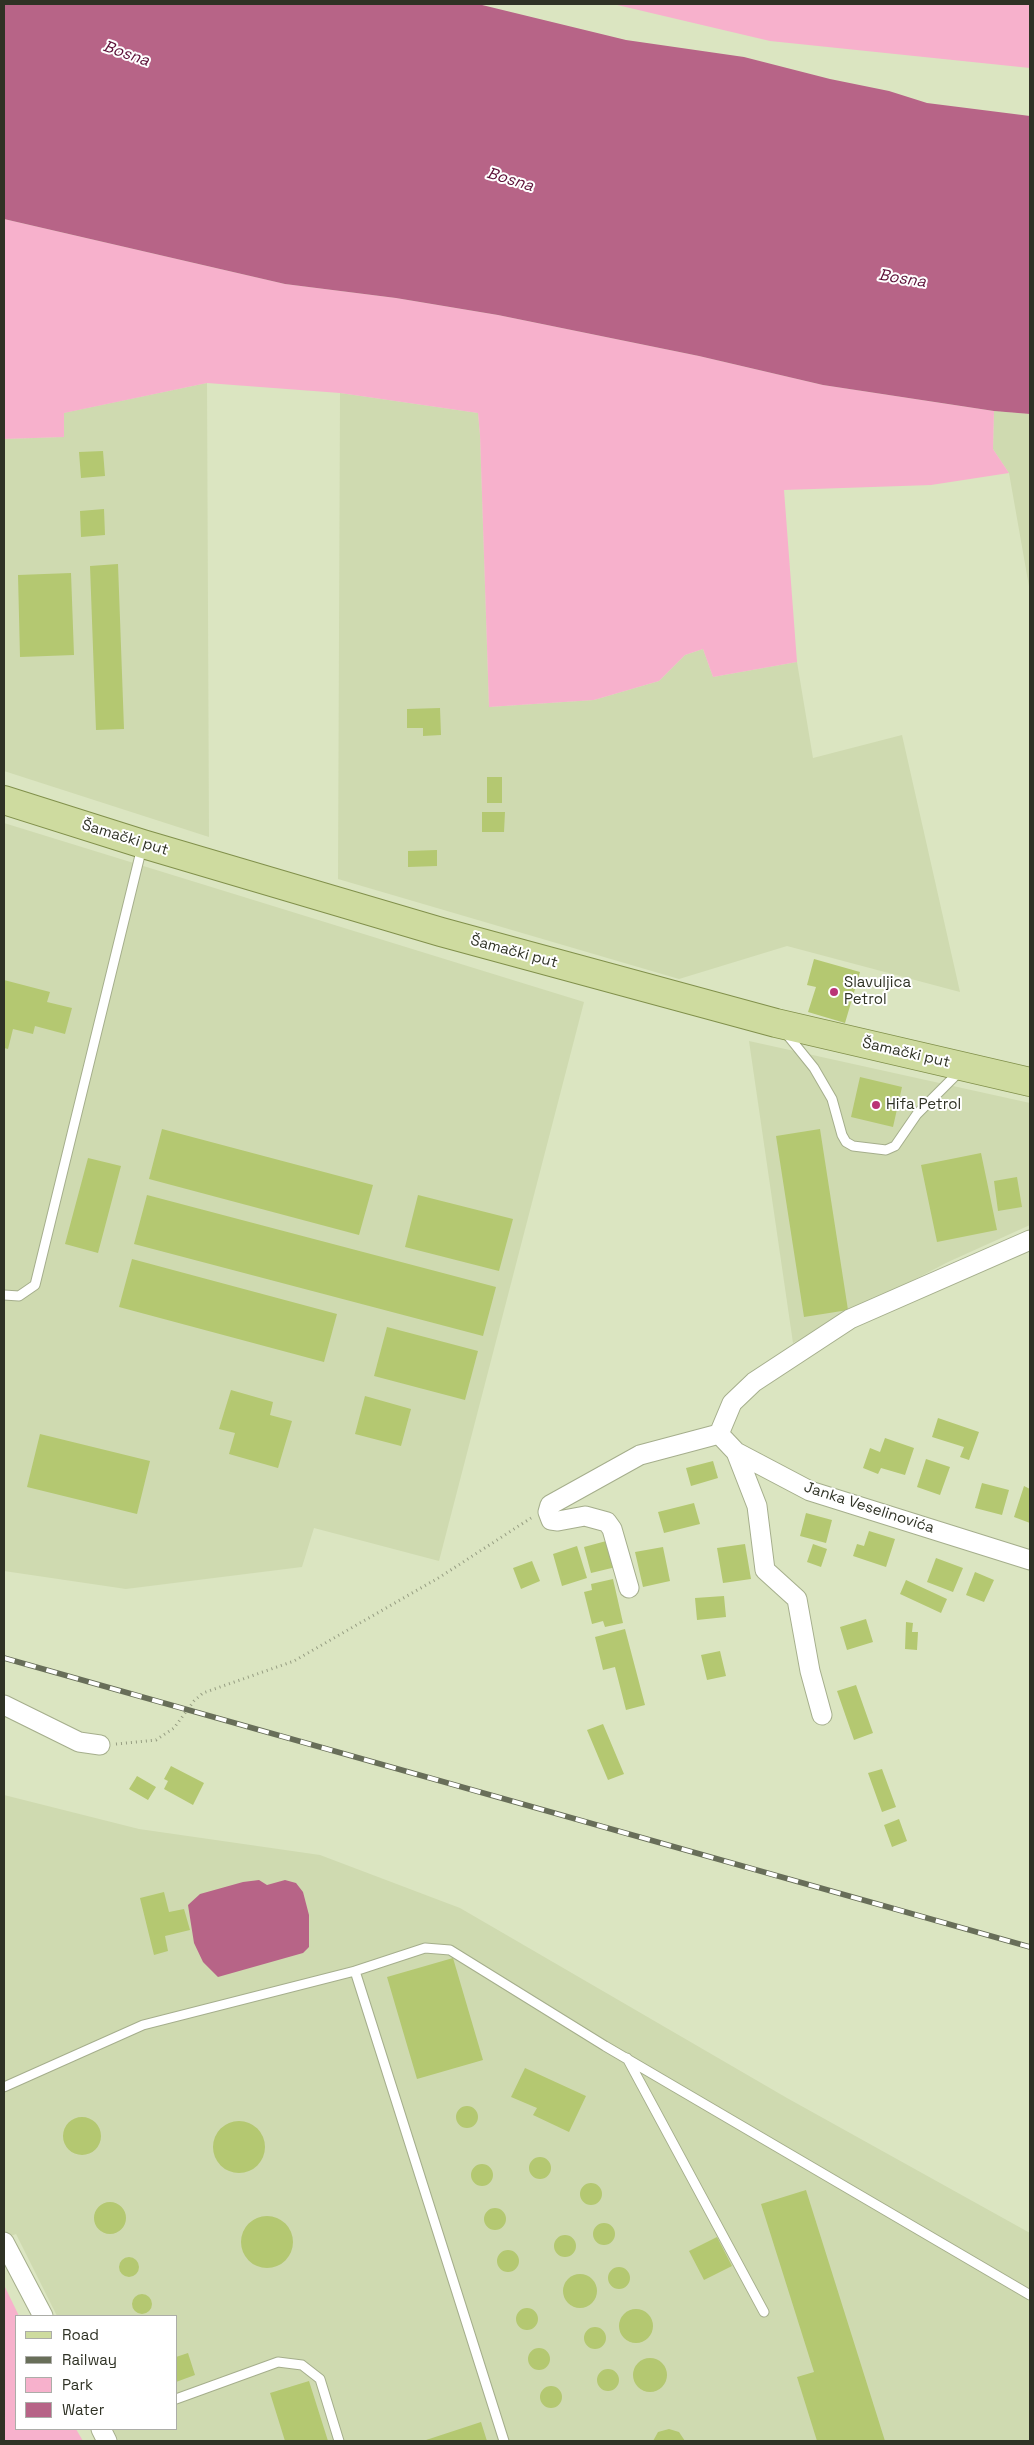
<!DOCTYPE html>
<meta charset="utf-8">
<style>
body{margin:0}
#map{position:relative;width:1034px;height:2445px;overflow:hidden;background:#dbe5c1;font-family:"Space Grotesk",sans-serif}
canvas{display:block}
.frame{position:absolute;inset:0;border:5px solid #2f3225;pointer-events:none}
.legend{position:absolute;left:15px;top:2315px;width:162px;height:115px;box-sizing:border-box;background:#fff;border:1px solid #acada8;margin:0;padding:6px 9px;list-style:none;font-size:15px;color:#2f3225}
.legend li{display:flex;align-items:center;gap:10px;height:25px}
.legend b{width:25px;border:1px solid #acada8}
</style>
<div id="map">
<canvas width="1034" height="2445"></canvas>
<div class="frame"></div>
<ul class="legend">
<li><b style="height:6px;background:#cedb9f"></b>Road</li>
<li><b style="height:6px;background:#686e59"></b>Railway</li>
<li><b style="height:14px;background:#f7b1cc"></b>Park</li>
<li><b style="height:14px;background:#b76487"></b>Water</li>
</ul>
</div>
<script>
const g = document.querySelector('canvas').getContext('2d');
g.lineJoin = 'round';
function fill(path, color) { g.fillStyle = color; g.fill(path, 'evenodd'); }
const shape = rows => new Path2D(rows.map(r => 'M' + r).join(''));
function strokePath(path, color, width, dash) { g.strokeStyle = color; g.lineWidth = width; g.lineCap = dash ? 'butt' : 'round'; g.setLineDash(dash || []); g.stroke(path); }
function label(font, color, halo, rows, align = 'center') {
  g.font = font + ' "Space Grotesk",sans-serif'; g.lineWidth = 4; g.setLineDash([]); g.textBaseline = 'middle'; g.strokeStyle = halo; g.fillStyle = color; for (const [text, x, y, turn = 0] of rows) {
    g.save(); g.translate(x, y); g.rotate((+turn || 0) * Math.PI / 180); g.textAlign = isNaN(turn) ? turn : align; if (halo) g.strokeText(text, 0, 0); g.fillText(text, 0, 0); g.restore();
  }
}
fill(shape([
 [207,383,209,837,4,771,4,439,63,437,63,413],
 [340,393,478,413,480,435,489,707,594,700,659,681,685,655,703,649,713,677,797,662,813,758,902,735,960,992,787,946,679,979,338,879],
 [994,411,1030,414,1030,592,1009,473,993,449],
 [4,823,584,1002,439,1561,314,1528,302,1567,126,1589,4,1571],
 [749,1041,1030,1103,1030,1225,948,1262,793,1343],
 [4,1795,139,1829,320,1855,460,1908,787,2098,1030,2233,1030,2441,119,2441,113,2429,176,2429,176,2316,57,2316,16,2234,4,2239]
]), '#cfdab0');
fill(shape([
 [613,4,1030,4,1030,68,770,41],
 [4,219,285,284,396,298,498,315,699,356,823,385,994,411,993,449,1009,473,931,485,784,490,797,662,713,677,703,649,685,655,659,681,594,700,489,707,480,435,478,413,340,393,207,383,64,413,64,437,4,439],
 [4,2285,19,2316,16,2316,16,2429,76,2429,83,2441,4,2441]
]), '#f7b1cc');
fill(shape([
 [4,4,478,4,626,40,744,57,830,79,889,91,927,103,1030,116,1030,414,994,411,823,385,699,356,498,315,396,298,285,284,4,219],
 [259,1880,267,1885,285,1880,296,1883,303,1892,309,1915,309,1947,303,1953,218,1977,203,1962,194,1943,188,1905,200,1894,243,1882]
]), '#b76487');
fill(shape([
 [103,451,105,476,81,478,79,452],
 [104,509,105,535,81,537,80,511],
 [118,564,124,729,96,730,90,566],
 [71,573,74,655,20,657,18,575],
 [440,708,441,735,423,736,423,728,407,728,407,709],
 [487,777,502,777,502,803,487,803],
 [482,812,505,812,504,832,482,832],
 [437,850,437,866,408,867,408,851],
 [814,959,860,972,845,1023,808,1012,816,987,807,985],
 [4,980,50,992,47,1002,72,1008,65,1034,35,1026,33,1034,13,1029,8,1049,4,1048],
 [860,1077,902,1087,893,1127,851,1117],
 [162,1129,373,1185,359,1235,149,1179],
 [820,1129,848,1310,804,1317,776,1136],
 [981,1153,997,1230,937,1242,921,1165],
 [88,1158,121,1166,98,1253,65,1244],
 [1017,1177,1022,1207,998,1211,994,1181],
 [147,1195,496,1287,483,1336,134,1244],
 [418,1195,513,1219,499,1271,405,1247],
 [132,1259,337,1314,324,1362,119,1307],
 [387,1327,478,1351,465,1400,374,1376],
 [231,1390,273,1402,270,1415,292,1421,278,1468,229,1454,235,1433,219,1429],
 [365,1396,411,1409,401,1446,355,1434],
 [938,1418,979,1432,969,1460,960,1457,964,1447,932,1437],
 [40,1434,150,1461,137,1514,27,1487],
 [885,1438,914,1448,905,1475,881,1468,878,1474,863,1468,870,1448,880,1452],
 [926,1459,950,1467,940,1495,917,1487],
 [713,1461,718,1478,691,1486,686,1468],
 [982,1483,1009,1490,1002,1515,975,1508],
 [1024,1486,1030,1489,1030,1523,1014,1517],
 [694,1503,700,1524,664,1533,658,1512],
 [806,1513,832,1520,826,1543,800,1536],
 [869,1531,895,1539,886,1567,853,1556,857,1544,864,1546],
 [610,1540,616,1567,591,1573,584,1547],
 [745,1544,751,1579,723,1583,717,1548],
 [813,1544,827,1549,821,1567,807,1562],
 [577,1546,587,1578,562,1586,553,1554],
 [663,1547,670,1581,643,1587,635,1552],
 [936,1558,963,1568,953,1592,927,1582],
 [532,1561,540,1581,521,1589,513,1568],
 [975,1572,994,1580,984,1602,966,1595],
 [613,1579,623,1623,605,1627,603,1621,592,1624,584,1592,592,1590,591,1584],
 [906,1580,947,1599,941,1613,900,1594],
 [724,1596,726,1617,697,1620,695,1598],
 [866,1619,873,1642,847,1650,840,1627],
 [906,1622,913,1623,912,1632,918,1632,917,1650,905,1649],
 [625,1629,645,1705,626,1710,615,1667,603,1670,595,1637],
 [720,1651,726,1676,707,1680,701,1655],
 [856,1685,873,1733,854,1740,837,1691],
 [603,1724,624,1774,608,1780,587,1730],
 [171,1766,204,1783,193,1805,164,1789,168,1781,164,1779],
 [882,1769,896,1807,882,1812,868,1773],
 [137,1776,156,1787,148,1800,129,1789],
 [899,1819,907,1841,892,1847,884,1825],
 [164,1892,169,1912,184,1909,190,1930,165,1936,168,1951,154,1955,140,1898],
 [453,1958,483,2060,417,2079,387,1977],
 [525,2068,586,2096,569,2132,533,2115,537,2108,511,2097],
 '456 2117a11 11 0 1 1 22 0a11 11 0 1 1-22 0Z',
 '63 2136a19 19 0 1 1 38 0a19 19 0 1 1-38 0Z',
 '213 2147a26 26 0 1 1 52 0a26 26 0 1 1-52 0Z',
 '529 2168a11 11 0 1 1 22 0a11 11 0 1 1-22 0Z',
 '471 2175a11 11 0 1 1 22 0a11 11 0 1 1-22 0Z',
 '580 2194a11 11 0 1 1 22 0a11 11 0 1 1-22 0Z',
 [806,2190,885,2441,817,2441,797,2377,814,2372,761,2204],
 '94 2218a16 16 0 1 1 32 0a16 16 0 1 1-32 0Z',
 '484 2219a11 11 0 1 1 22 0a11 11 0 1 1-22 0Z',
 '241 2242a26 26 0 1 1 52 0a26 26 0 1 1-52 0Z',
 '593 2234a11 11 0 1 1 22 0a11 11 0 1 1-22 0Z',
 '554 2246a11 11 0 1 1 22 0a11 11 0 1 1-22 0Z',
 [717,2237,732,2266,704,2280,689,2251],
 '497 2261a11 11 0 1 1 22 0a11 11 0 1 1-22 0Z',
 '119 2267a10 10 0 1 1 20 0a10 10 0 1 1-20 0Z',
 '608 2278a11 11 0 1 1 22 0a11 11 0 1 1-22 0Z',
 '563 2291a17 17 0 1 1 34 0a17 17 0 1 1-34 0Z',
 '132 2304a10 10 0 1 1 20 0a10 10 0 1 1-20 0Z',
 '516 2319a11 11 0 1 1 22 0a11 11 0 1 1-22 0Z',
 '619 2326a17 17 0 1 1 34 0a17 17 0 1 1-34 0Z',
 '584 2338a11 11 0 1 1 22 0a11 11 0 1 1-22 0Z',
 '528 2359a11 11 0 1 1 22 0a11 11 0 1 1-22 0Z',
 [188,2353,195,2375,176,2382,176,2357],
 '633 2375a17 17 0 1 1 34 0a17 17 0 1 1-34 0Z',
 '597 2380a11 11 0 1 1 22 0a11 11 0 1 1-22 0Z',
 [309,2381,328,2441,285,2441,270,2393],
 '540 2397a11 11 0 1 1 22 0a11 11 0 1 1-22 0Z',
 [481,2422,487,2441,423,2441],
 [669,2429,679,2432,685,2441,653,2441,658,2432]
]), '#b4c871');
const service = shape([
 [785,1032,814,1068,832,1099,842,1135,846,1142,853,1146,886,1150,895,1146,917,1114,961,1070],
 [4,1295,19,1296,35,1285,142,847],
 [355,1971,425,1948,450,1950,605,2046,1030,2295],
 [627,2058,764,2312],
 [4,2087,143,2025,355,1971,504,2441],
 [176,2399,278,2362,302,2365,320,2379,339,2441]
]);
const minor = shape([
 [719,1434,736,1452,810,1491,1030,1560],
 [736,1452,757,1506,765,1570,797,1599,810,1671,822,1715],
 [629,1588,612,1529,607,1522,585,1516,558,1521,551,1520,548,1512,550,1505,640,1455,719,1434,732,1403,754,1382,850,1319,1030,1240],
 [4,1705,79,1742,100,1745],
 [4,2242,43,2316],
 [101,2429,107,2441]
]);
const primary = shape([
 [4,800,143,844,441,932,776,1023,1030,1082]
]);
strokePath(service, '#a5ae8c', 11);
strokePath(minor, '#a5ae8c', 21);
strokePath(primary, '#81904b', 30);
strokePath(shape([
 [116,1744,156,1740,174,1728,194,1701,203,1693,294,1661,440,1577,531,1518]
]), '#969d82', 3, [1, 4]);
strokePath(service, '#fff', 9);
strokePath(minor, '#fff', 19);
strokePath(primary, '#cedb9f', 28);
const rail = shape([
 [4,1658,1030,1947]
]);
strokePath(rail, '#686e59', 5.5);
strokePath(rail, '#fff', 4, [11]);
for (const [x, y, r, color] of [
 [834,992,5,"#ba3376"],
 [876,1105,5,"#ba3376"]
]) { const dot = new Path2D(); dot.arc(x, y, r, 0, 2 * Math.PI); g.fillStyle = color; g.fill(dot); strokePath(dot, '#fff', 2); }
label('15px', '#2f3225', '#fff', [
 ["Šamački put",125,838,17],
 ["Šamački put",514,952,15],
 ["Šamački put",906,1053,13],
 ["Janka Veselinovića",869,1508,18]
]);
label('15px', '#2f3225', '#fff', [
 ["Slavuljica",844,983],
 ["Petrol",844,1000],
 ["Hifa Petrol",886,1105]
], 'left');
label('italic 16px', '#5c0f37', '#fff', [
 ["Bosna",126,54,19],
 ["Bosna",510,180,17],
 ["Bosna",902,279,9]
]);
</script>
